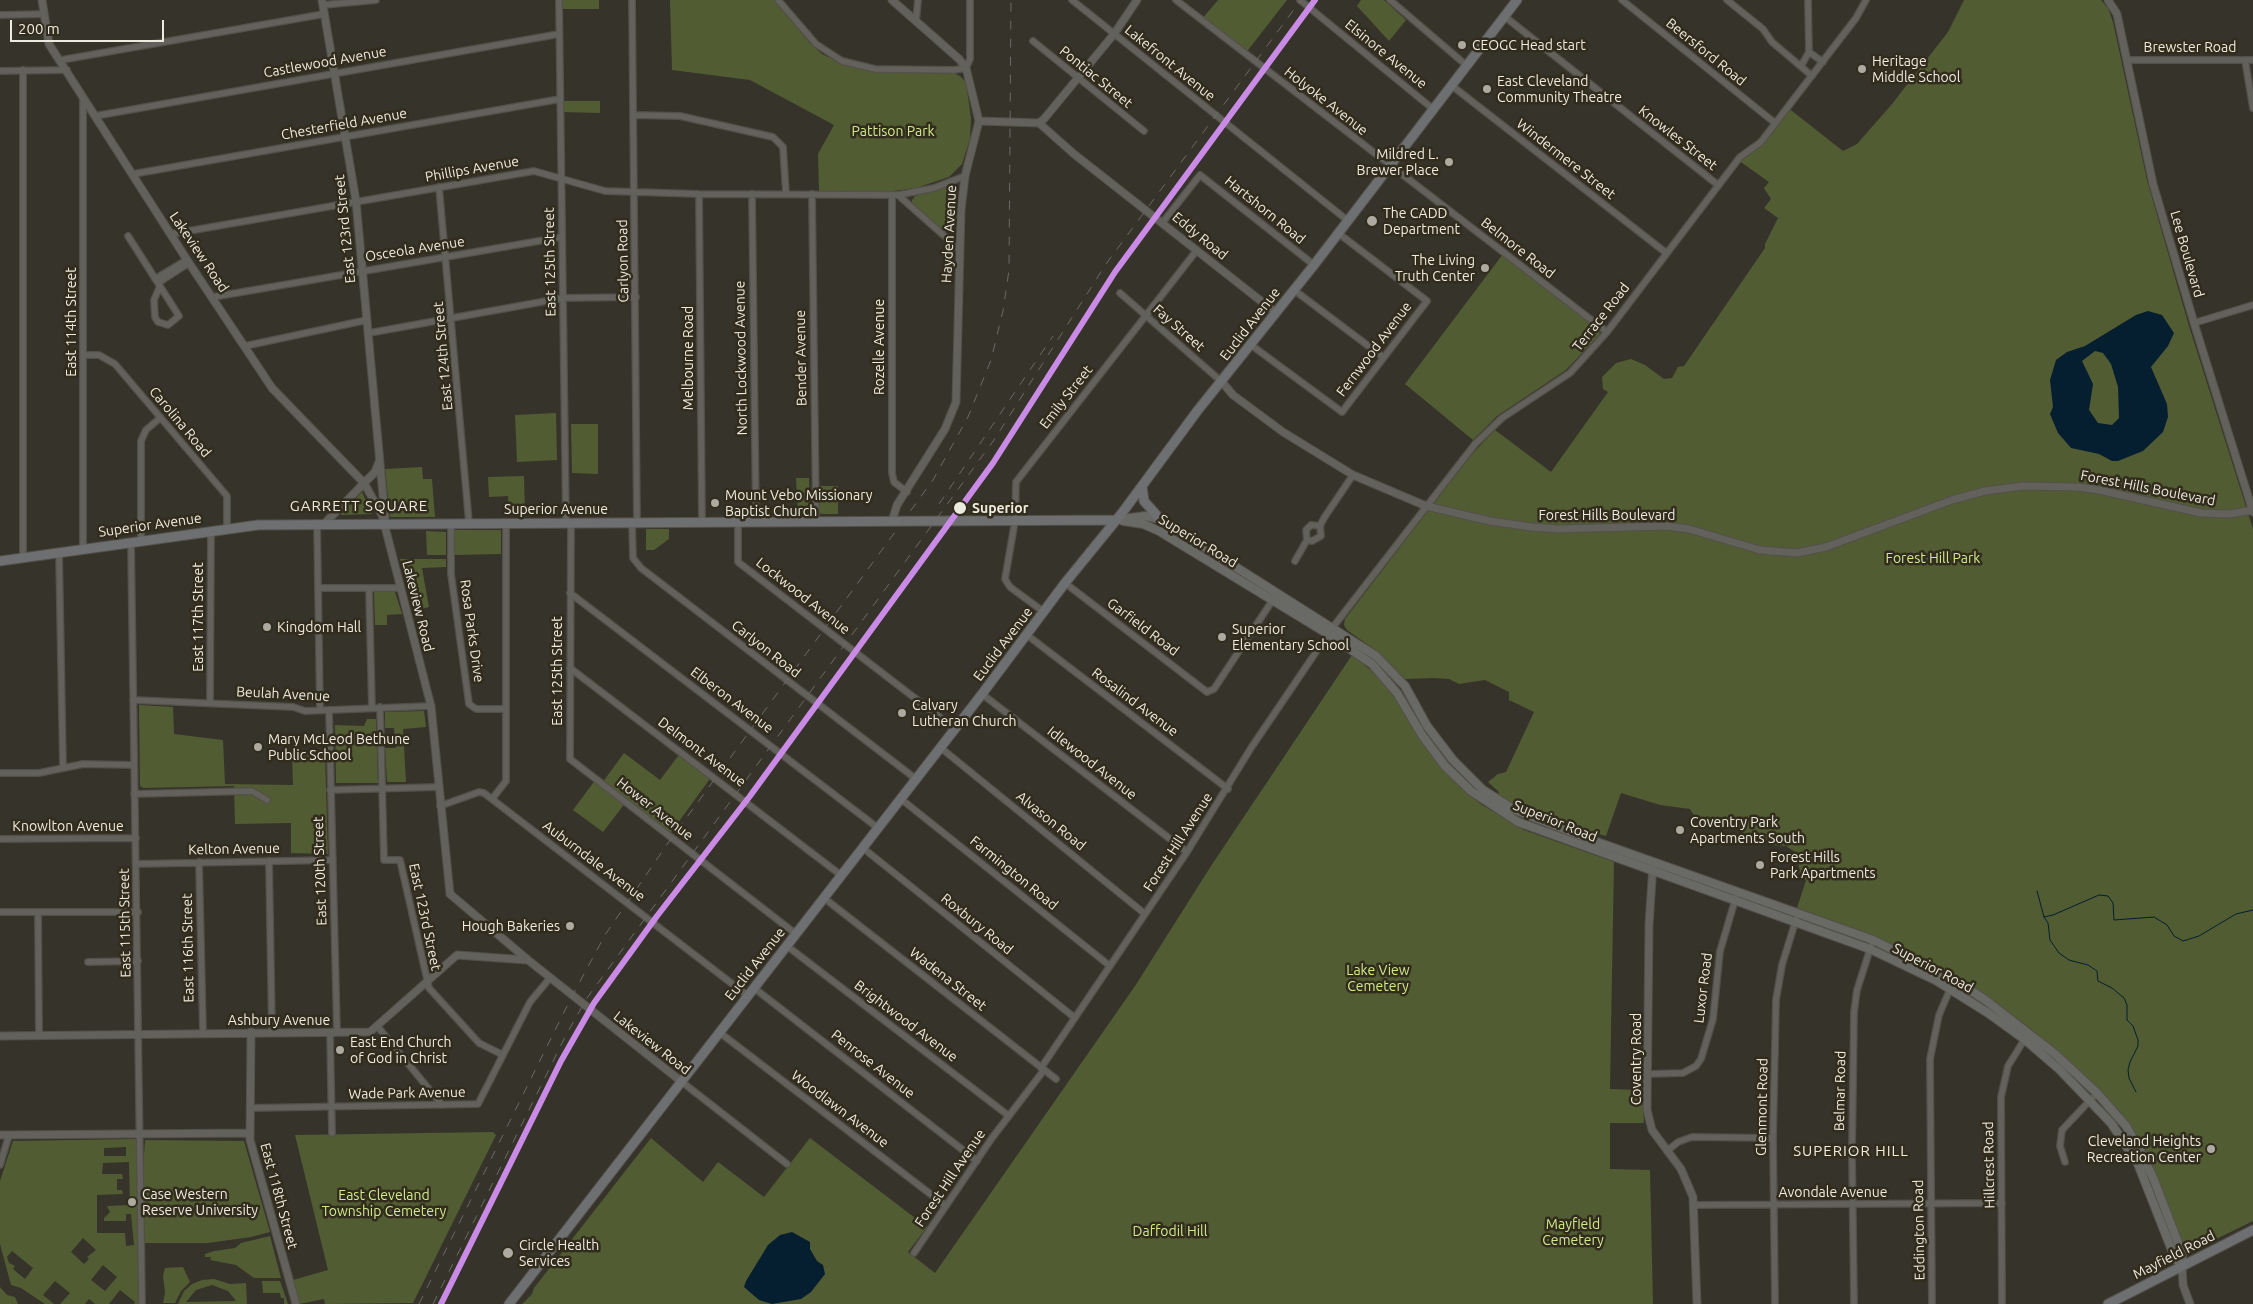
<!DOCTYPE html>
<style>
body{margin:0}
#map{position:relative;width:2253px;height:1304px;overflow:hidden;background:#36332b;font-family:Ubuntu,sans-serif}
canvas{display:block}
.scale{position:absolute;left:10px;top:20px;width:154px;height:22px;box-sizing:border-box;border:2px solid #edeae0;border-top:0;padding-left:6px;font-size:15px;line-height:18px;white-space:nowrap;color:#edeae0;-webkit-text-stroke:4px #312c1c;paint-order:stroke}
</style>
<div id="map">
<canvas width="2253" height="1304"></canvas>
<div class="scale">200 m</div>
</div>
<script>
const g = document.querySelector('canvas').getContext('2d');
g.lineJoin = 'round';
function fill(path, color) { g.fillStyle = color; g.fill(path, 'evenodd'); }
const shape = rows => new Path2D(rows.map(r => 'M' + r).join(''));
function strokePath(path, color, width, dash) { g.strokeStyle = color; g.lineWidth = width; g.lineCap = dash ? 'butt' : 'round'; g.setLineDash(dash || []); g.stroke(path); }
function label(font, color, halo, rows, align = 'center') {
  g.font = font + ' Ubuntu,sans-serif'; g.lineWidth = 5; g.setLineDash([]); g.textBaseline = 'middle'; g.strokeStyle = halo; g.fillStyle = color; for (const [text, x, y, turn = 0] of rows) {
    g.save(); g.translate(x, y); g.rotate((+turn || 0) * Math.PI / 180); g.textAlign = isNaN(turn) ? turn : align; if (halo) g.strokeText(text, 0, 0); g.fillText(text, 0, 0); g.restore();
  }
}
fill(shape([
 [562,0,599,0,599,9,562,9],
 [670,0,774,0,809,42,822,54,844,65,872,72,954,73,960,76,966,82,971,118,970,139,962,164,949,177,916,188,885,192,819,191,818,154,834,125,750,80,672,70],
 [1218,0,1287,0,1245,54,1201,20],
 [1361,0,1384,0,1406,20,1389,41,1357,6],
 [1964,0,2101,0,2108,8,2113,22,2147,180,2189,326,2253,529,2253,1221,2194,1250,2185,1248,2144,1147,2122,1114,2099,1090,2031,1029,1986,996,1956,977,1873,936,1797,908,1806,880,1800,875,1797,853,1786,846,1771,845,1744,836,1742,828,1732,822,1719,822,1707,817,1695,817,1690,809,1660,805,1621,793,1606,836,1599,834,1597,838,1514,807,1497,796,1499,792,1488,782,1498,774,1506,772,1534,712,1509,700,1509,692,1485,680,1459,684,1449,679,1434,678,1405,679,1378,652,1347,630,1344,625,1345,619,1427,512,1473,453,1495,430,1551,472,1608,392,1603,389,1602,377,1616,363,1631,359,1645,365,1664,379,1672,378,1678,367,1684,366,1765,248,1765,244,1778,218,1764,208,1771,199,1764,188,1769,182,1738,160,1761,142,1787,107,1843,151,1857,144,1892,104,1948,32],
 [563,101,600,101,600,113,562,112],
 [953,184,958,188,954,228,950,232,944,232,912,203,912,200,915,196],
 [1503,254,1599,328,1600,334,1566,370,1497,416,1473,440,1405,384],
 [556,413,557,460,517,462,515,415],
 [571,424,598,424,598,474,572,473],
 [422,467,423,479,432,479,435,517,390,517,385,469],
 [524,476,525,514,509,514,508,496,489,497,488,477],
 [796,478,809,478,810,510,809,514,798,514],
 [818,486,838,486,838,514,821,514,818,511],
 [362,492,372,514,341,515,341,514],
 [646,529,669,529,669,539,654,550,646,550],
 [455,530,501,530,501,554,455,555],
 [426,531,446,532,446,555,427,555],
 [400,559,446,559,446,567,422,568,429,607,413,611],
 [374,592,395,592,402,614,387,615,387,625,375,625],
 [1352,655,1383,680,1431,755,1461,788,1482,805,1524,830,1614,862,1610,1089,1642,1090,1644,1123,1610,1123,1610,1169,1650,1170,1653,1304,522,1304,532,1294,534,1288,651,1138,703,1182,718,1162,764,1197,810,1138,927,1227,908,1252,935,1273,1135,986,1211,866],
 [139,705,173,707,174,734,223,740,225,784,293,785,292,754,325,754,328,854,291,853,291,823,235,824,234,786,143,788,140,786],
 [424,711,426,727,403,729,406,782,387,782,385,748,396,748,394,728,385,728,385,712],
 [367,719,376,719,378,783,336,783,335,725,364,726],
 [681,752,712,776,669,835,626,802,603,832,573,810,596,779,602,783,624,753,660,780],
 [493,1132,496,1135,413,1303,325,1304,324,1299,299,1304,293,1280,328,1270,295,1135],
 [137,1139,139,1304,134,1304,135,1302,120,1290,109,1304,95,1304,89,1299,85,1304,60,1304,70,1293,55,1281,43,1295,54,1304,45,1304,21,1288,11,1285,0,1244,0,1181,13,1141],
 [126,1147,126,1156,104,1156,104,1148],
 [129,1162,130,1205,107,1206,110,1212,104,1218,104,1221,126,1221,126,1214,131,1214,134,1245,126,1246,125,1233,97,1233,97,1195,123,1194,122,1190,117,1190,117,1179,123,1179,122,1174,102,1174,103,1163],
 [83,1238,96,1250,87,1257,89,1259,84,1264,71,1252],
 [12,1251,33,1268,25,1279,13,1269,15,1266,9,1263,7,1257],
 [103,1265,117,1277,105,1291,91,1280],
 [145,1140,244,1141,270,1232,251,1237,208,1243,145,1243,142,1185],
 [270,1236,281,1278,254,1278,236,1265,210,1260,211,1257,205,1257,205,1254,214,1251,235,1248,241,1243],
 [183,1267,190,1282,181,1291,175,1303,163,1303,165,1293,163,1276,165,1268],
 [214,1279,230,1284,246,1283,247,1304,178,1304,184,1291,192,1284,202,1280],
 [212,1285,228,1291,236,1301,186,1302,196,1290],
 [262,1281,280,1281,288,1304,284,1304,284,1298,281,1298,280,1293,263,1293],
 [0,1287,7,1295,15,1297,18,1304,0,1304]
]), '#525c33');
fill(shape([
 [2148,311,2162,315,2174,333,2168,346,2151,367,2167,404,2168,417,2163,432,2143,451,2118,461,2112,461,2099,454,2071,448,2058,433,2050,414,2053,407,2050,380,2056,360,2067,352,2085,346,2136,315],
 [2095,351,2103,353,2111,364,2118,387,2119,418,2112,425,2098,423,2089,410,2093,384,2082,361],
 [792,1232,810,1242,810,1249,817,1261,823,1265,825,1274,811,1292,801,1299,772,1304,759,1300,744,1287,746,1281,768,1245,780,1235]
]), '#051e30');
strokePath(shape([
 [2037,891,2044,917,2048,923,2050,940,2059,953,2069,960,2088,965,2097,971,2098,981,2112,988,2124,998,2127,1005,2127,1020,2133,1026,2138,1040,2138,1046,2130,1062,2128,1070,2129,1078,2136,1092],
 [2044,917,2053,915,2099,895,2108,896,2113,903,2114,920,2154,917,2167,925,2174,936,2183,941,2199,936,2236,914,2253,910]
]), '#051e30', 1);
const minor = shape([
 [559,0,566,523],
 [632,0,637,522],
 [778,0,816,44,842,61,875,69,954,70,966,68,970,59,970,0],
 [1072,0,1347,220],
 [1176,0,1607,332],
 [1300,0,1433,109],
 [1390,0,1466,65],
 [1622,0,1775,123],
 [1727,0,1763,29,1772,42,1812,76],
 [323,5,376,0],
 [0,15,44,14],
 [1504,16,1718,185],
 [916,21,918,0],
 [1033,41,1144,131],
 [1809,52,1823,62],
 [61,60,324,14],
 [2127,60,2253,60],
 [2245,60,2253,108],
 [1801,66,1809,52,1808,0],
 [0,71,67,70],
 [1451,85,1665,252],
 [633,115,680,116,773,137,783,147,786,194],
 [95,116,559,34],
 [133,174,560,99],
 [439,187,469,523],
 [699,194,702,522],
 [752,194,756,522],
 [812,194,816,521],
 [898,195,959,249],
 [892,196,892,473,894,482,907,492],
 [1163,222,1200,175,1314,265],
 [171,234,534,171,605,191,699,194,898,195,934,188,965,176],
 [128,236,179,316,168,325,158,322,155,317,154,300,160,286],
 [155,279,185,261],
 [158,283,189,263],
 [1294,290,1383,357],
 [1120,293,1222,382],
 [213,297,562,237],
 [2194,323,2253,305],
 [369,333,563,298,636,297],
 [1251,345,1342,412,1427,301,1338,233],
 [245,346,367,320],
 [84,355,99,355,115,364,227,496,227,529],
 [632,522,633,558,641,568,916,779],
 [738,522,738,562,955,729],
 [317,523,320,710],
 [451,523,451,574,469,704,476,709,506,709],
 [571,523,570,759,796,934],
 [1320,526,1311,525,1306,530,1307,540,1312,541,1321,536,1320,526,1324,518,1353,475],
 [141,541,141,441,146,430,160,418],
 [131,542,142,1304],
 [83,549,83,98],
 [59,552,63,768],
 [23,557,23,70],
 [1295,561,1307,540],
 [1065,583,1207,692,1214,689,1274,598],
 [318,588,401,588],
 [369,588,372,708],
 [570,593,878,828],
 [1044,612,1010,587,1005,579,1015,521,1016,482,1197,250],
 [1027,635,1228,789],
 [570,668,842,876],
 [982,694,1187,852],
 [133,700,293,707,305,711,431,706],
 [210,703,211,531],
 [380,707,384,860,400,860,429,988,479,1043,503,1055],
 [329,710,337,1032],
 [941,748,1145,914],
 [0,773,39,773,83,764,134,765],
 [330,790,438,787],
 [134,794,252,791,267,800],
 [492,799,506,781,506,523],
 [901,799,1110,966],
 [440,806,479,792,484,793,748,996],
 [0,839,136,838],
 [863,848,1075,1018],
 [269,861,272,1032],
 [199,862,203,1032],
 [136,864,333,860],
 [824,898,1056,1079],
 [0,912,138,912],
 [38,912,39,1035],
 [787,946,1009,1116],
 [88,962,138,961],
 [754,988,977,1161],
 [378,1027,442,1105],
 [330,1032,332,1133],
 [719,1032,946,1206],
 [1041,1068,1187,852,1251,748,1333,627,1475,444,1502,418,1570,373,1607,332,1740,157,1761,142,1856,18,1866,0],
 [1648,1074,1683,1073,1696,1066,1701,1059,1713,1019,1720,951,1736,897],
 [682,1082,787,1164],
 [251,1108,478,1104,530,1002,550,978],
 [1667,1151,1678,1142,1692,1137,1773,1138],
 [2065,1162,2060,1146,2062,1130,2097,1093],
 [0,1165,9,1135],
 [1694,1205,2002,1203],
 [914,1253,992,1138,1044,1070],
 [1775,1304,1773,1138,1776,1000,1782,965,1798,913],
 [1854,1304,1852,1152,1854,1012,1857,990,1873,940],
 [1932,1304,1930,1059,1939,1015,1954,980],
 [2002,1304,2001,1097,2008,1066,2026,1037]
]);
const tertiary = shape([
 [42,0,49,44,54,52,189,263,272,388,364,483,382,515,431,706,450,894,528,960,682,1082],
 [322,0,356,201,385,518],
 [892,0,959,59,966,68,979,121],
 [2108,0,2117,14,2153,184,2194,323,2253,512],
 [1039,123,1074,154,1275,312],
 [1222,382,1233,395,1283,432,1353,475,1426,506,1490,521,1531,527,1559,529,1666,526,1689,529,1760,550,1797,553,1826,547,1952,500,1985,491,2023,486,2077,487,2099,490,2201,513,2230,514,2253,510],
 [892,521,897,505,945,429,956,402,961,210,965,176,979,121,1039,123,1044,119,1114,34,1137,0],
 [325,523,375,472,379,462],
 [1653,865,1649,925,1647,1110,1652,1130,1681,1169,1693,1197,1697,1304],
 [251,1032,250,1140,296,1304],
 [0,1036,370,1032,457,955,527,960],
 [0,1135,250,1133],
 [2182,1266,2183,1285,2190,1304]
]);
const secondary = shape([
 [1115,520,1145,516,1160,519,1376,656,1405,686,1427,726,1453,760,1483,790,1513,809,1597,842,1873,940,1954,980,1984,999,2055,1054,2097,1093,2126,1126,2139,1148,2154,1180,2182,1253,2182,1266],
 [1123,521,1143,524,1159,531,1328,634,1372,664,1397,693,1422,735,1445,766,1471,791,1518,822,1870,949,1937,981,1988,1013,2024,1039,2059,1069,2111,1123,2138,1164,2175,1258,2182,1266]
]);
const primary = shape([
 [1142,486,1144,501,1160,519],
 [0,561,258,525,1115,520],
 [509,1304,982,694,1065,583,1122,513,1198,410,1314,265,1517,0],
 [2108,1304,2253,1230]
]);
strokePath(minor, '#535049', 8);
strokePath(tertiary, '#535049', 9);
strokePath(secondary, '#535049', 10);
strokePath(primary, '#535049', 11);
strokePath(minor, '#63615b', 5.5);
strokePath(tertiary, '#63615b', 7);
strokePath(secondary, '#696966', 8);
strokePath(primary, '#6d6f70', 9);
strokePath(shape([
 [939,504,1053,336],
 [419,1304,569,1002,605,935,668,843,933,480,968,417,991,360,1003,311,1009,270,1011,0],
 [433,1304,566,1035,587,998,994,440,1106,264,1301,0]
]), '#6c6a64', 1, [9, 9]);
strokePath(shape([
 [441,1304,561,1061,594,1003,657,916,750,796,993,463,1115,272,1315,0]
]), '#ca8be6', 6);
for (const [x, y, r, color] of [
 [1462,45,5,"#adaaa1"],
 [1862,69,5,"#adaaa1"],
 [1487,89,5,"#adaaa1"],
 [1449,162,5,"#adaaa1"],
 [1372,221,6,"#adaaa1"],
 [1485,268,5,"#adaaa1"],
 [715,503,5,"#adaaa1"],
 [960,508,7,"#edeae0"],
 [267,627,5,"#adaaa1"],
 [1222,637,5,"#adaaa1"],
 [902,713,5,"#adaaa1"],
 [258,747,5,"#adaaa1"],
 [1680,830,5,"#adaaa1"],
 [1760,865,5,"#adaaa1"],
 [570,926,5,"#adaaa1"],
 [340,1050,5,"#adaaa1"],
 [2211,1149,5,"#adaaa1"],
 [132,1202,5,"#adaaa1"],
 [508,1253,6,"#adaaa1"]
]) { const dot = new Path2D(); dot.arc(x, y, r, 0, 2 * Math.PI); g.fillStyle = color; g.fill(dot); strokePath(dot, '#312c1c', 2); }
label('14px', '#edeae0', '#312c1c', [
 ["CEOGC Head start",1472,45],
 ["Heritage",1872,61],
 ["Middle School",1872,77],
 ["East Cleveland",1497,81],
 ["Community Theatre",1497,97],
 ["Mildred L.",1439,154,"right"],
 ["Brewer Place",1439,170,"right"],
 ["The CADD",1383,213],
 ["Department",1383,229],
 ["The Living",1475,260,"right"],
 ["Truth Center",1475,276,"right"],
 ["Mount Vebo Missionary",725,495],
 ["Baptist Church",725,511],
 ["Kingdom Hall",277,627],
 ["Superior",1232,629],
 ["Elementary School",1232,645],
 ["Calvary",912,705],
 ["Lutheran Church",912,721],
 ["Mary McLeod Bethune",268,739],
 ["Public School",268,755],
 ["Coventry Park",1690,822],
 ["Apartments South",1690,838],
 ["Forest Hills",1770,857],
 ["Park Apartments",1770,873],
 ["Hough Bakeries",560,926,"right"],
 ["East End Church",350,1042],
 ["of God in Christ",350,1058],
 ["Cleveland Heights",2201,1141,"right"],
 ["Recreation Center",2201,1157,"right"],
 ["Case Western",142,1194],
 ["Reserve University",142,1210],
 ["Circle Health",519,1245],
 ["Services",519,1261]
], 'left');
label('14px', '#edeae0', '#312c1c', [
 ["Brewster Road",2190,47],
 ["Beersford Road",1706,52,39],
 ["Elsinore Avenue",1386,54,39],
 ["Castlewood Avenue",325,62,-10],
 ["Lakefront Avenue",1170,63,39],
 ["Pontiac Street",1096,77,39],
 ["Holyoke Avenue",1326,101,38],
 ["Chesterfield Avenue",344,124,-10],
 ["Knowles Street",1678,138,38],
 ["Windermere Street",1566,159,38],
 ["Phillips Avenue",472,169,-10],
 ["Hartshorn Road",1265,210,39],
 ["East 123rd Street",345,229,-96],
 ["Hayden Avenue",949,234,-87],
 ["Eddy Road",1200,236,39],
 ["Belmore Road",1518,248,38],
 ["Osceola Avenue",415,249,-9],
 ["Lakeview Road",199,252,56],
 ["Lee Boulevard",2187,254,74],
 ["Carlyon Road",623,261,-91],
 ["East 125th Street",550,262,-91],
 ["Terrace Road",1601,317,-52],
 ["East 114th Street",71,322,-90],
 ["Euclid Avenue",1250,324,-52],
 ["Fay Street",1179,328,41],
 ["Rozelle Avenue",879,347,-90],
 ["Fernwood Avenue",1374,349,-53],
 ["East 124th Street",443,356,-95],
 ["Melbourne Road",688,358,-90],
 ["North Lockwood Avenue",741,358,-91],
 ["Bender Avenue",801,358,-91],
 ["Emily Street",1066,397,-52],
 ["Carolina Road",180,422,50],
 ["Forest Hills Boulevard",2148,488,11],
 ["Superior Avenue",556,509],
 ["Forest Hills Boulevard",1607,515],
 ["Superior Avenue",150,525,-8],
 ["Superior Road",1198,541,31],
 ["Lockwood Avenue",803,596,38],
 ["Lakeview Road",418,606,76],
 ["East 117th Street",198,617,-90],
 ["Garfield Road",1143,627,37],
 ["Rosa Parks Drive",472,631,82],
 ["Euclid Avenue",1003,644,-53],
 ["Carlyon Road",766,649,38],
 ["East 125th Street",557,671,-90],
 ["Beulah Avenue",283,694,3],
 ["Elberon Avenue",732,700,37],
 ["Rosalind Avenue",1135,702,37],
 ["Delmont Avenue",702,752,37],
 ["Idlewood Avenue",1092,763,38],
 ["Hower Avenue",655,809,38],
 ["Alvason Road",1051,821,39],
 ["Superior Road",1555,821,22],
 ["Knowlton Avenue",68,826],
 ["Forest Hill Avenue",1178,842,-57],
 ["Kelton Avenue",234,849,-1],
 ["Auburndale Avenue",594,861,37],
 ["East 120th Street",320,871,-92],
 ["Farmington Road",1014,873,39],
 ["East 123rd Street",425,917,78],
 ["East 115th Street",125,923,-91],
 ["Roxbury Road",977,924,39],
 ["East 116th Street",188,948,-91],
 ["Euclid Avenue",755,964,-52],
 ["Superior Road",1933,968,28],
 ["Wadena Street",948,979,38],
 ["Luxor Road",1703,988,-83],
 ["Ashbury Avenue",279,1020],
 ["Brightwood Avenue",906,1021,37],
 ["Lakeview Road",652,1043,38],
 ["Coventry Road",1636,1059,-90],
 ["Penrose Avenue",873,1064,38],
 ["Belmar Road",1840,1091,-89],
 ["Wade Park Avenue",407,1093,-1],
 ["Glenmont Road",1762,1107,-89],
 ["Woodlawn Avenue",840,1109,37],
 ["Hillcrest Road",1989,1165,-91],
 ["Forest Hill Avenue",950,1178,-56],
 ["Avondale Avenue",1833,1192],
 ["East 118th Street",279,1196,75],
 ["Eddington Road",1919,1230,-91],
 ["Mayfield Road",2174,1255,-27]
]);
label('14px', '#d1ea8e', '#312c1c', [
 ["Pattison Park",893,131],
 ["Forest Hill Park",1933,558],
 ["Lake View",1378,970],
 ["Cemetery",1378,986],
 ["East Cleveland",384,1195],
 ["Township Cemetery",384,1211],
 ["Mayfield",1573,1224],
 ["Cemetery",1573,1240],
 ["Daffodil Hill",1170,1231]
]);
label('bold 14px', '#edeae0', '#312c1c', [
 ["Superior",972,508]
], 'left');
g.letterSpacing = '1px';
label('15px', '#edeae0', '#312c1c', [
 ["GARRETT SQUARE",359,506],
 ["SUPERIOR HILL",1851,1151]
]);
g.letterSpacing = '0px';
</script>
